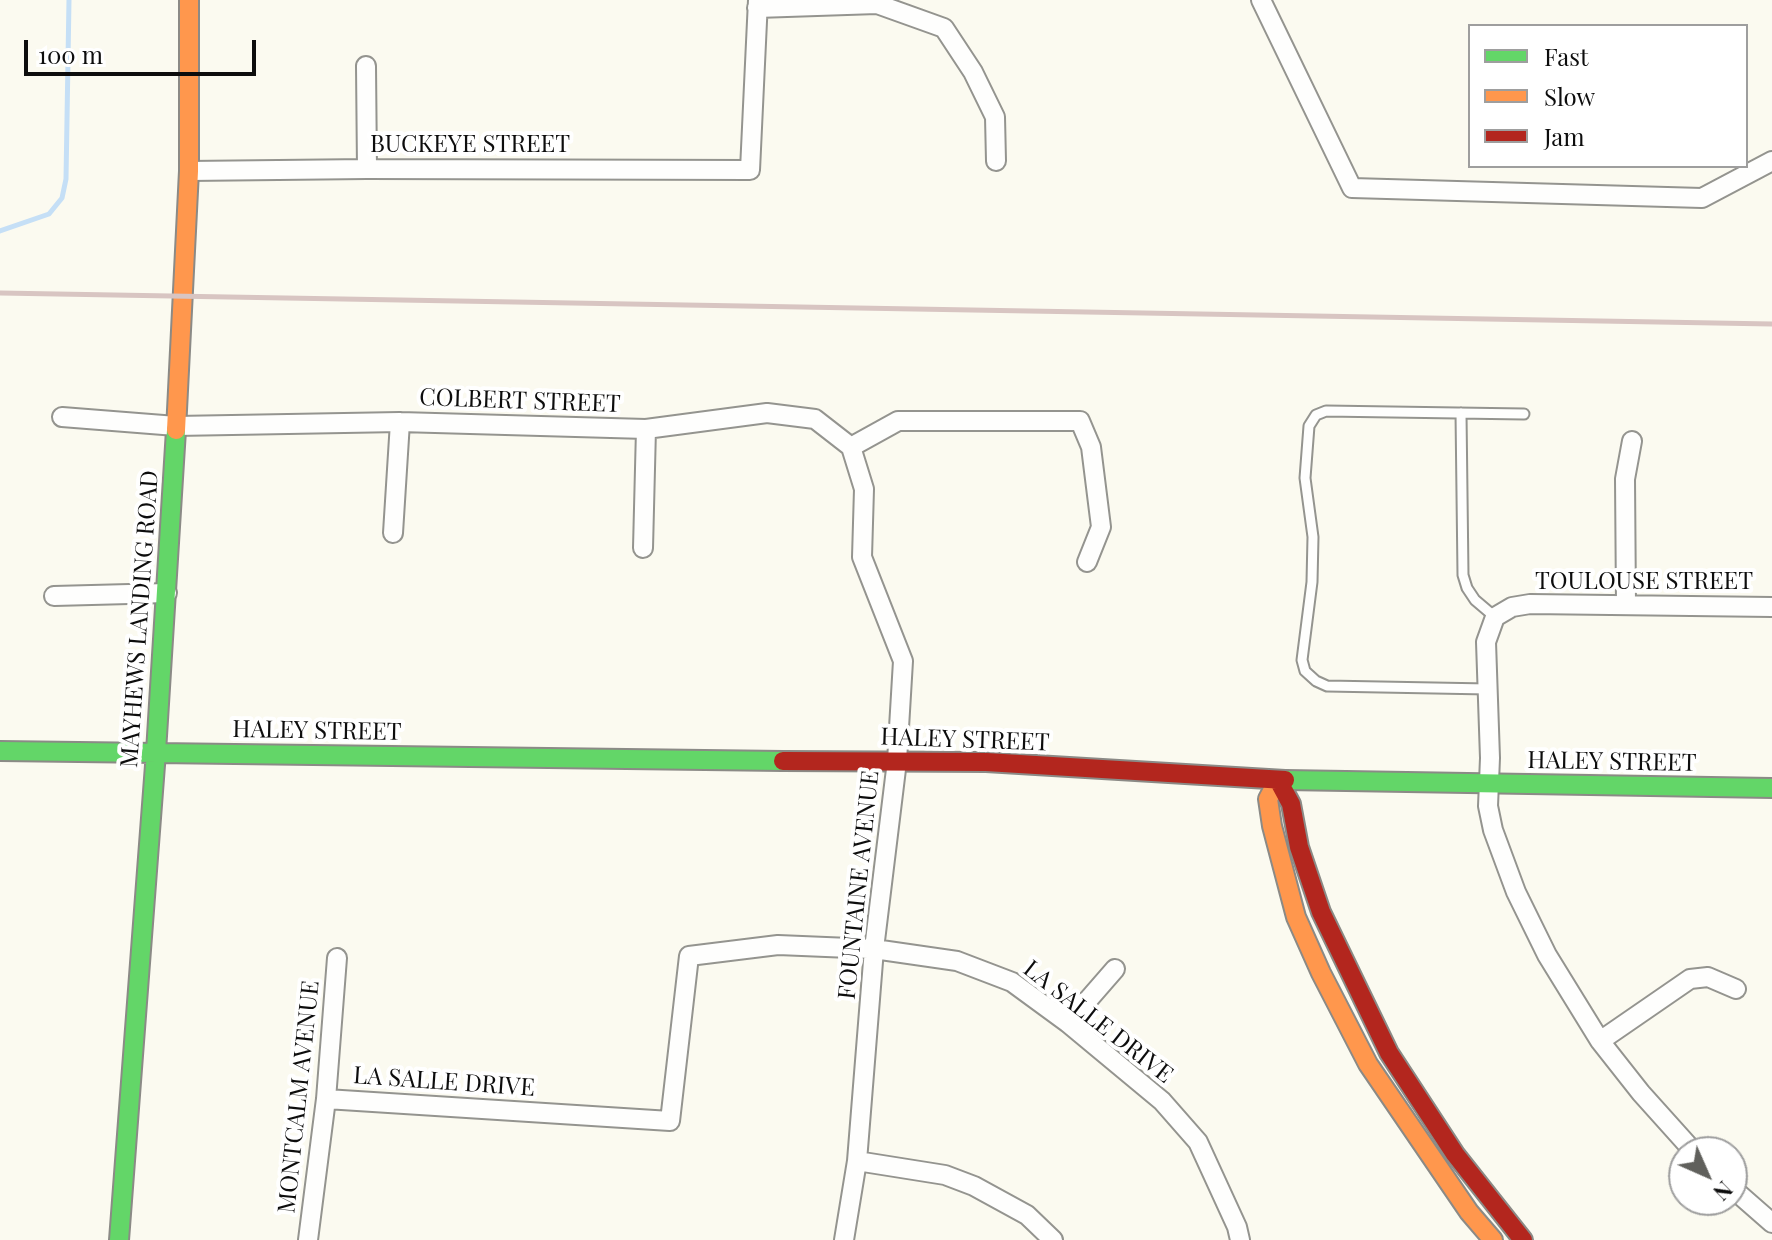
<!DOCTYPE html>
<style>
body{margin:0}
#map{position:relative;width:1772px;height:1240px;overflow:hidden;background:#fbfaf0;font-family:"Playfair Display",serif}
canvas{display:block}
.legend{position:absolute;left:1468px;top:24px;width:280px;height:144px;box-sizing:border-box;background:#fff;border:2px solid #9e9e9e;margin:0;padding:10px 14px;list-style:none;font-size:24px;color:#0d0d0d}
.legend li{display:flex;align-items:center;gap:16px;height:40px}
.legend b{width:40px;border:2px solid #9e9e9e}
.north{position:absolute;left:1668px;top:1136px;width:80px;height:80px;box-sizing:border-box;background:#fff;border:2px solid #9e9e9e;border-radius:50%;rotate:135deg;font-size:22px;font-weight:700;line-height:32px;text-align:center;color:#0d0d0d}
.north::after{content:'';display:block;margin:auto;width:28px;height:36px;background:#60605c;clip-path:polygon(50% 0,100% 100%,50% 72%,0 100%)}
.scale{position:absolute;left:24px;top:40px;width:232px;height:36px;box-sizing:border-box;border:4px solid #0d0d0d;border-top:0;padding-left:10px;font-size:24px;line-height:28px;white-space:nowrap;color:#0d0d0d;-webkit-text-stroke:6px #fff;paint-order:stroke}
</style>
<div id="map">
<canvas width="1772" height="1240"></canvas>
<ul class="legend">
<li><b style="height:10px;background:#63d668"></b>Fast</li>
<li><b style="height:10px;background:#ff974d"></b>Slow</li>
<li><b style="height:10px;background:#b3261e"></b>Jam</li>
</ul>
<div class="north">N</div>
<div class="scale">100 m</div>
</div>
<script>
const g = document.querySelector('canvas').getContext('2d');
g.lineJoin = 'round';
const shape = rows => new Path2D(rows.map(r => 'M' + r).join(''));
function strokePath(path, color, width, dash) { g.strokeStyle = color; g.lineWidth = width; g.lineCap = dash ? 'butt' : 'round'; g.setLineDash(dash || []); g.stroke(path); }
function label(font, color, halo, rows, align = 'center') {
  g.font = font + ' "Playfair Display",serif'; g.lineWidth = 8; g.setLineDash([]); g.textBaseline = 'middle'; g.strokeStyle = halo; g.fillStyle = color; for (const [text, x, y, turn = 0] of rows) {
    g.save(); g.translate(x, y); g.rotate((+turn || 0) * Math.PI / 180); g.textAlign = isNaN(turn) ? turn : align; if (halo) g.strokeText(text, 0, 0); g.fillText(text, 0, 0); g.restore();
  }
}
strokePath(shape([
 [0,231,49,214,62,198,66,179,69,0]
]), '#c5dff6', 5);
const lane = shape([
 [1461,413,1463,575,1467,588,1475,600,1495,617],
 [1488,689,1327,686,1316,681,1305,671,1302,660,1312,582,1313,537,1305,478,1309,426,1316,415,1326,411,1524,414]
]);
const street = shape([
 [1261,0,1352,188,1702,198,1772,161],
 [757,8,877,4,944,28,973,72,995,117,996,161],
 [366,66,367,169],
 [189,171,367,169,750,170,758,0],
 [62,417,176,426,400,422,646,429,767,413,815,419,851,447],
 [851,447,898,421,1080,421,1091,447,1101,527,1087,562],
 [393,533,400,422],
 [643,548,646,429],
 [54,596,167,593],
 [1626,605,1625,479,1632,441],
 [1068,1023,1115,969],
 [1600,1041,1690,979,1708,977,1736,989],
 [326,1099,670,1121,689,956,778,945,874,949,957,961,1012,982,1068,1023,1162,1101,1198,1142,1237,1227,1240,1240],
 [1694,1152,1641,1093,1600,1041,1547,955,1516,892,1493,830,1488,806,1490,758,1486,642,1495,617,1512,607,1530,604,1772,607],
 [857,1161,945,1175,974,1186,1027,1215,1053,1240],
 [1732,1188,1772,1223],
 [308,1240,326,1099,337,958],
 [844,1240,857,1161,874,949,897,761,903,661,862,557,864,489,851,447]
]);
const fast = shape([
 [0,751,783,761],
 [1285,780,1772,788],
 [119,1240,156,752,176,430]
]);
const slow = shape([
 [176,430,189,171,189,0],
 [1278,780,1268,799,1272,826,1296,917,1321,973,1368,1064,1469,1212,1493,1240]
]);
const jam = shape([
 [783,761,986,762,1285,780],
 [1278,780,1291,804,1299,847,1321,912,1389,1053,1455,1154,1523,1240]
]);
strokePath(lane, '#94948f', 13);
strokePath(street, '#94948f', 22);
strokePath(fast, '#8b8a86', 22);
strokePath(slow, '#8b8a86', 22);
strokePath(jam, '#8b8a86', 22);
strokePath(lane, '#fefefd', 9);
strokePath(street, '#fefefd', 18);
strokePath(fast, '#63d668', 18);
strokePath(slow, '#ff974d', 18);
strokePath(jam, '#b3261e', 18);
strokePath(shape([
 [0,293,1772,324]
]), '#d8c5c2', 5);
label('24px', '#0d0d0d', '#fff', [
 ["BUCKEYE STREET",470,145],
 ["COLBERT STREET",520,401,2],
 ["TOULOUSE STREET",1644,582],
 ["MAYHEWS LANDING ROAD",140,619,-86],
 ["HALEY STREET",317,731,1],
 ["HALEY STREET",965,740,2],
 ["HALEY STREET",1612,762,1],
 ["FOUNTAINE AVENUE",859,885,-84],
 ["LA SALLE DRIVE",1098,1022,38],
 ["LA SALLE DRIVE",444,1082,4],
 ["MONTCALM AVENUE",299,1097,-84]
]);
</script>
